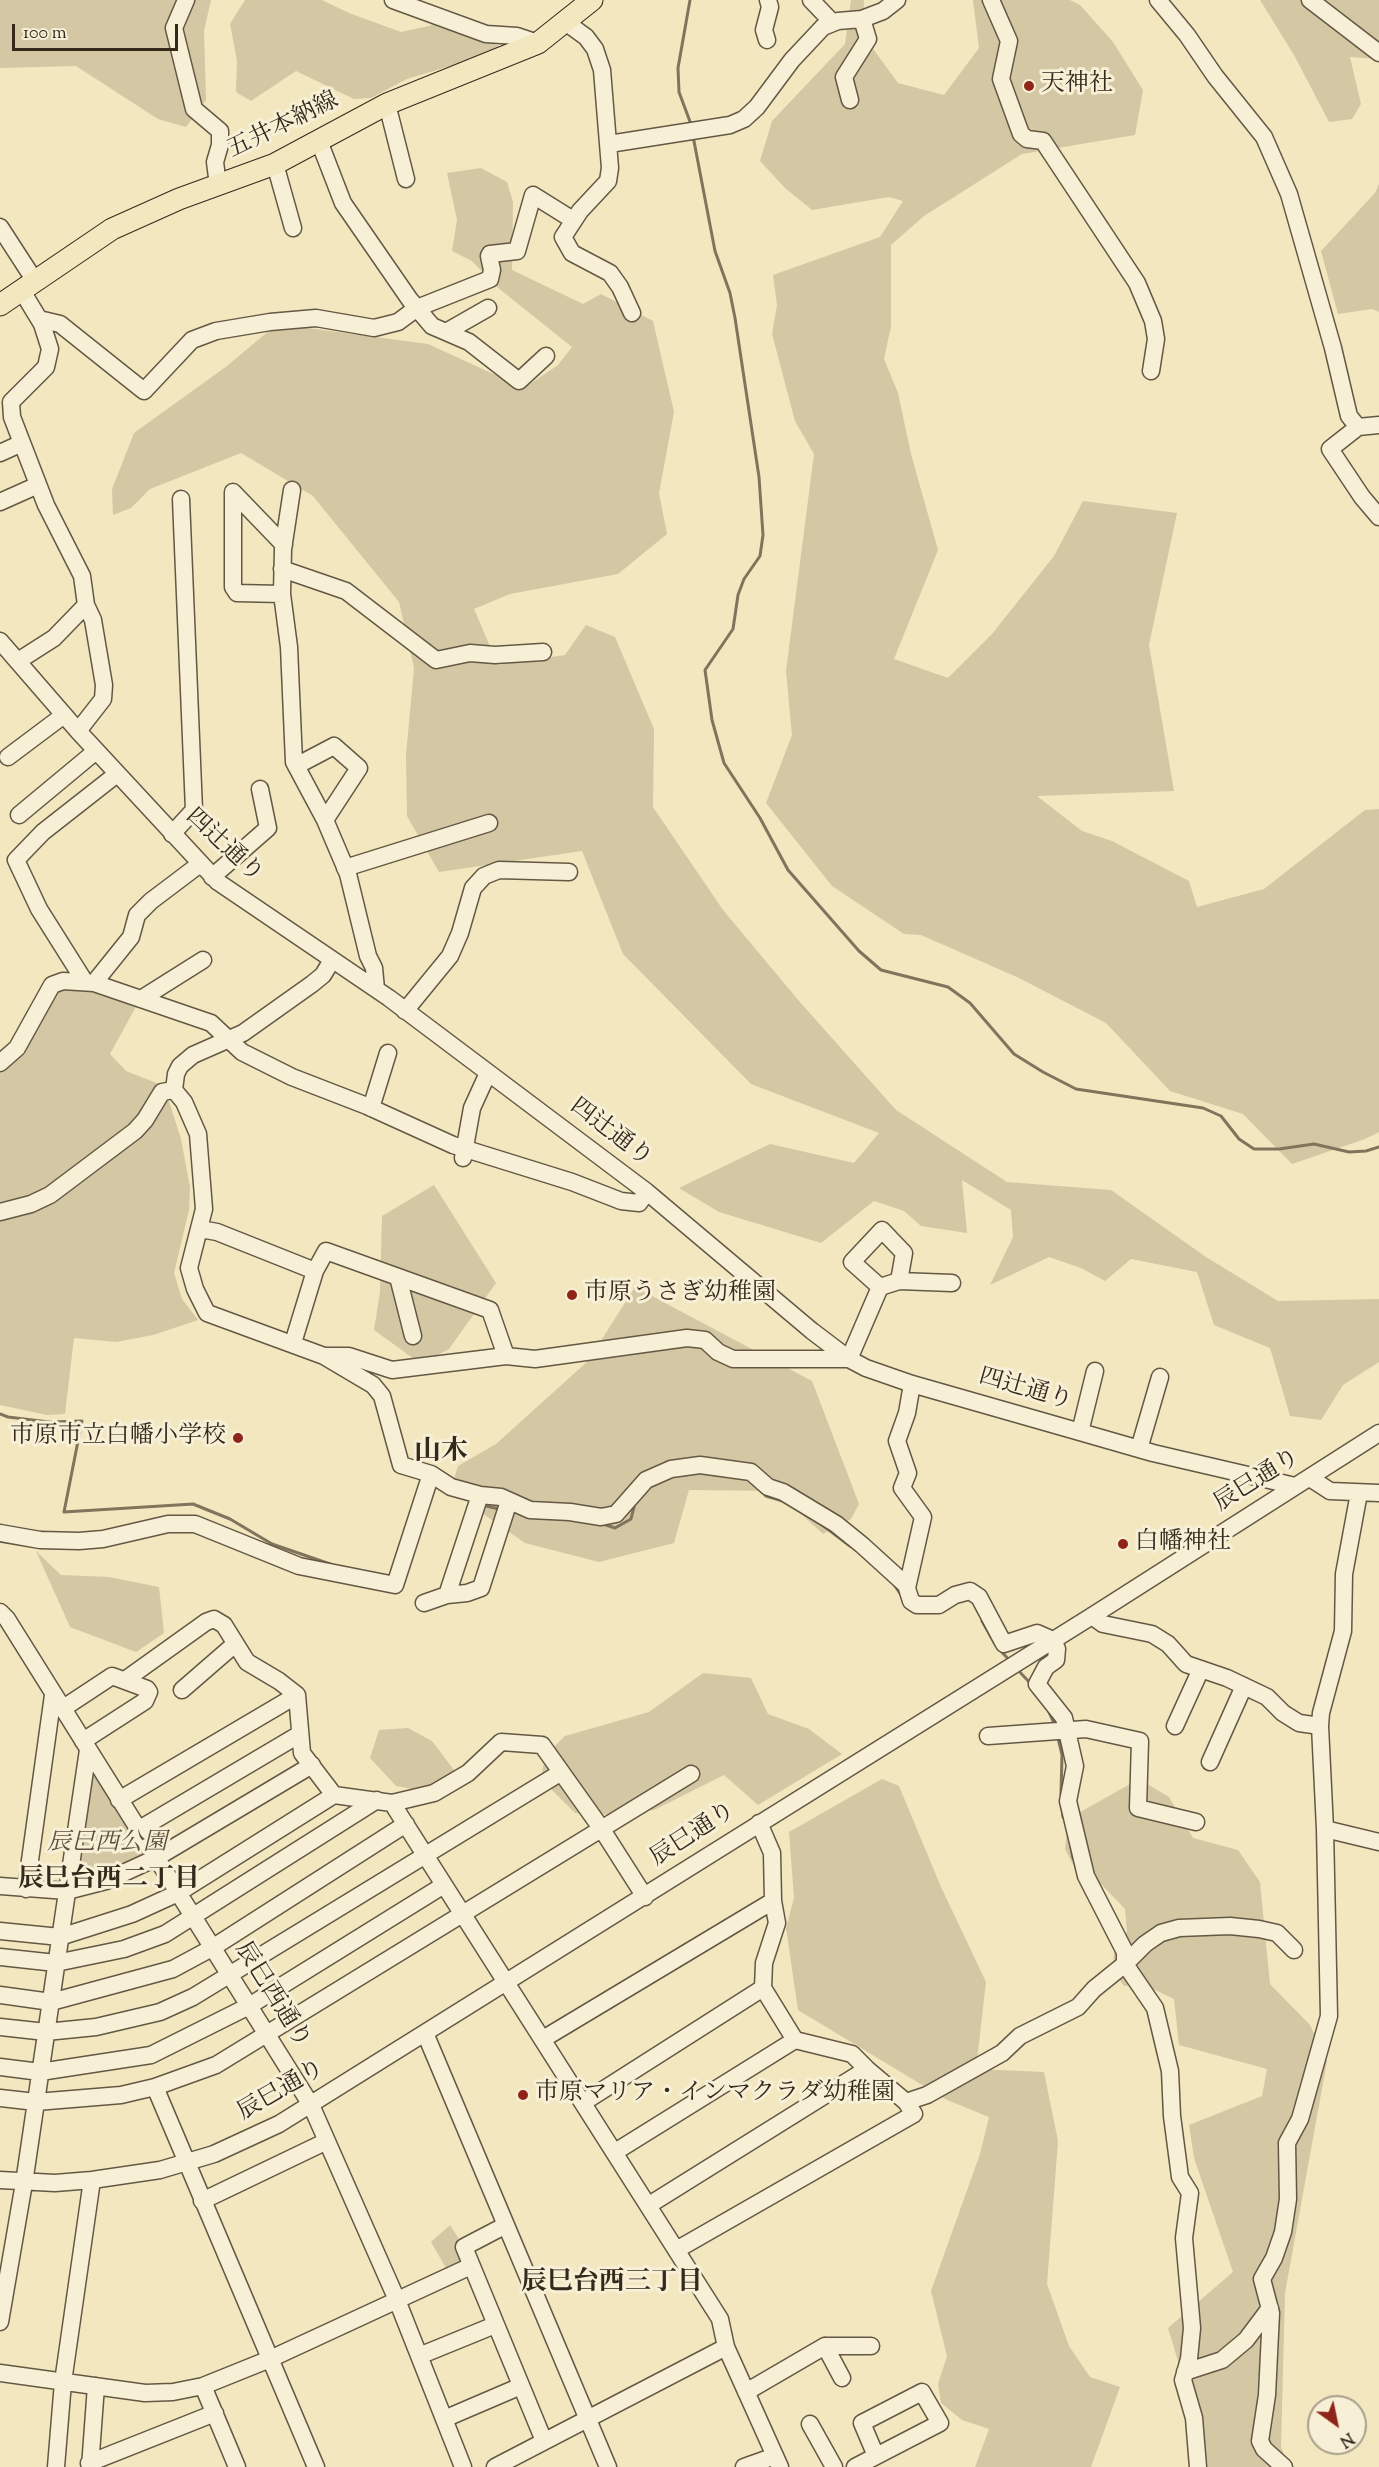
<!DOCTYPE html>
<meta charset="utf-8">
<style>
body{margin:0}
#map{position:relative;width:1379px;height:2467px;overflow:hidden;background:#f3e7c0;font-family:"Sorts Mill Goudy",serif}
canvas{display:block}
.north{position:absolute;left:1307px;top:2395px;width:60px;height:60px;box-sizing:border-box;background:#f7efd6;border:2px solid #a9a08b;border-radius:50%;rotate:147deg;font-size:16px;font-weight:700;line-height:24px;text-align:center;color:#34291b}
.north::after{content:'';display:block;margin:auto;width:21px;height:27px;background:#8f2418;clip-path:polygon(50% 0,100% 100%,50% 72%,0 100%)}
.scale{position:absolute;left:12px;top:24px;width:166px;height:27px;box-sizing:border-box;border:3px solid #34291b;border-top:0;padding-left:8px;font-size:18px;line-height:21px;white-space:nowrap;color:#34291b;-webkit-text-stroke:4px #f7efd6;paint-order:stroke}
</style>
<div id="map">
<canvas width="1379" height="2467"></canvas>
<div class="north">N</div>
<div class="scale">100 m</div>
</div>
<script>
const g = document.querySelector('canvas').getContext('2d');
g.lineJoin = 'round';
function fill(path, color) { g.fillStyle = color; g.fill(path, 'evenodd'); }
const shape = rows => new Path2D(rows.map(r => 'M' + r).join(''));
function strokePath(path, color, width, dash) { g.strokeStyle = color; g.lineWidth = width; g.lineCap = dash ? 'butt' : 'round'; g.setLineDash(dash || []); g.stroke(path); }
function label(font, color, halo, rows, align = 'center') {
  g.font = font + ' "Sorts Mill Goudy","Noto Serif JP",serif'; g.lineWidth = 6; g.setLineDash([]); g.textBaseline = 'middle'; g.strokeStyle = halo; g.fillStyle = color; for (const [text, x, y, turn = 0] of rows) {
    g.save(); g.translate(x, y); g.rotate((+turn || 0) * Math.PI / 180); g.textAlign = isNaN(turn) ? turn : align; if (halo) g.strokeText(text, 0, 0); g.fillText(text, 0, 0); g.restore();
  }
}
fill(shape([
 [0,0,211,0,204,31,206,100,186,127,158,119,76,66,0,68],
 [245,0,322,0,349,13,401,32,433,25,500,46,480,57,407,79,371,98,354,99,296,71,251,101,236,92,237,61,230,24],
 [851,0,864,0,863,24,868,42,898,83,944,95,979,48,973,0,1070,0,1080,5,1113,42,1143,90,1135,135,1022,154,924,216,891,245,891,326,884,359,898,393,911,454,938,550,894,659,948,678,992,634,1054,556,1083,501,1177,513,1149,645,1174,791,1037,796,1082,831,1112,841,1189,881,1197,907,1264,889,1365,810,1379,809,1379,1132,1365,1139,1292,1164,1243,1114,1170,1091,1106,1023,1019,978,921,935,904,934,832,886,766,803,792,735,786,671,814,454,795,421,772,334,777,305,773,275,880,237,903,201,889,197,812,210,785,188,760,161,772,121,845,44],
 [1260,0,1379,0,1379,59,1350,57,1361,104,1352,119,1329,122,1294,55],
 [481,168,507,182,513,202,512,270,583,304,601,294,653,321,674,412,659,493,667,534,618,574,510,594,474,609,498,665,565,655,586,625,615,637,654,729,653,807,723,910,799,1001,896,1110,1007,1182,1111,1190,1206,1257,1278,1301,1379,1299,1379,1362,1343,1385,1321,1420,1290,1416,1270,1348,1214,1325,1197,1272,1131,1259,1105,1281,1081,1268,1049,1257,990,1285,1013,1237,1011,1210,962,1180,967,1233,921,1226,904,1211,874,1201,821,1243,719,1212,679,1188,770,1144,854,1163,879,1133,751,1084,623,954,582,851,439,872,407,816,406,755,414,668,399,602,313,496,241,453,150,489,131,508,113,515,112,489,134,433,227,366,277,324,428,344,524,388,558,365,572,347,497,287,472,261,452,251,457,220,447,173],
 [1379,184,1379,312,1372,309,1338,314,1321,251,1375,193],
 [85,985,138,1003,110,1054,126,1071,164,1086,181,1139,190,1187,189,1210,174,1273,182,1299,198,1320,153,1335,116,1342,74,1338,65,1414,47,1415,0,1405,0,1065,54,988],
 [434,1185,496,1283,449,1349,421,1364,374,1330,380,1292,382,1216],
 [635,1287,812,1381,859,1504,851,1519,823,1534,776,1491,689,1490,674,1543,599,1562,525,1543,479,1511,453,1482,458,1466,496,1444,588,1361],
 [36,1551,61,1575,109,1577,159,1587,164,1633,136,1652,70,1627],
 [703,1673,751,1678,768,1714,809,1729,842,1754,758,1805,724,1775,654,1810,597,1815,575,1813,541,1779,545,1756,565,1736,649,1712],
 [408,1728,432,1741,457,1774,447,1787,418,1790,396,1786,370,1758,379,1730],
 [93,1768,148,1853,146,1859,76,1884],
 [882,1779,899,1786,941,1887,986,1982,976,2069,1044,2072,1058,2141,1047,2284,1069,2346,1090,2377,1120,2387,1091,2467,975,2467,989,2429,962,2420,941,2403,938,2384,947,2356,931,2291,980,2154,989,2117,947,2100,798,2010,786,1928,794,1898,789,1832],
 [1139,1779,1169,1797,1193,1838,1238,1850,1260,1882,1270,1984,1310,2025,1327,2061,1285,2293,1281,2447,1289,2467,1193,2467,1194,2414,1168,2328,1233,2272,1194,2158,1189,2125,1262,2096,1267,2069,1179,2045,1174,1999,1147,1986,1124,1986,1113,1971,1114,1952,1127,1932,1125,1909,1101,1884,1072,1863,1065,1849,1068,1819],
 [450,2225,464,2247,471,2266,450,2275,431,2242]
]), '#d3c7a4');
strokePath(shape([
 [690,0,678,68,679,92,692,127],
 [693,136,715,251,730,293,735,318,759,477,763,535,760,556,744,579,738,595,733,629,705,670,712,720,724,763,760,818,788,870,859,951,881,970,948,987,970,1003,1014,1054,1043,1072,1076,1089,1203,1108,1221,1116,1239,1139,1254,1149,1279,1149,1314,1144,1349,1152,1366,1151,1379,1147],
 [0,1414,8,1417,49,1422,82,1421,64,1512,193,1504,230,1519,272,1544,333,1565],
 [751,1482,766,1496,783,1501],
 [482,1505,499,1509],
 [817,1521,850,1546],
 [603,1524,615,1528,631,1519,635,1503],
 [893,1583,901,1595],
 [982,1621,995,1644],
 [999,1649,1011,1662],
 [1017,1669,1031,1684],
 [1049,1712,1055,1725],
 [1058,1738,1062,1755,1061,1794],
 [1061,1800,1063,1817],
 [1071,1847,1073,1858]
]), '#80745c', 3);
const minor = shape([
 [186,0,174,28,194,109,220,131,220,145,215,162,218,185],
 [393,0,486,34,517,36,538,43],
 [811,0,833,23],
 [991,0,1009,41,1001,79,1021,134,1027,139,1043,141,1137,283,1153,321,1156,339,1151,371],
 [1158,0,1187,35,1215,76,1264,137,1289,194,1333,348,1349,416,1358,427,1379,425],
 [1310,0,1379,53],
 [564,21,586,37,595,49,602,70,610,168,608,181,580,211,563,237,572,253,610,273,620,287,632,313],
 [767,40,764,30,770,7,768,0],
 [850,100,844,77,868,39,862,19],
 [387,104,406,179],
 [319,141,343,203,410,300,432,326,469,342,519,381,546,356],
 [609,144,730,125,744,119,757,107,792,60,823,27,838,21,862,19,883,11,897,0],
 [275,164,293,228],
 [0,227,35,281],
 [22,291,42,324,50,349,46,367,11,402,12,417,46,505,82,576,86,605,93,620,104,685,103,699,78,731],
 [39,319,60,324,144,391,192,340,216,331,270,322,316,318,374,328,398,322,417,308,490,279,492,270,489,256,490,254,517,251,533,195,573,220],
 [446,332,488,308],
 [1358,427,1330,449,1362,497,1379,517],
 [0,453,22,443],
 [292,490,283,549,282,594,289,647,294,762,325,820,348,874,368,956,374,968,376,989],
 [0,502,38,485],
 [282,569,346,591,436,660,470,653,495,655,543,652],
 [282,594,237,593,233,587,233,492,284,545],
 [0,641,78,731,218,882,389,998,647,1192,812,1331,849,1359,866,1368,912,1384,1080,1432,1153,1453,1295,1486],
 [18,661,54,638,86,605],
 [8,757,64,715],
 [296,766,334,746,359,768,325,820],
 [19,815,96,751],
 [172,834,194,810,181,499],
 [345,868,489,823],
 [212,877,268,828,260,789],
 [332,960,323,975,312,984,243,1033,193,1055,180,1066,176,1074,174,1090,184,1102,198,1134,204,1209,189,1268,195,1289,207,1313,324,1356,373,1385,382,1396,401,1465,431,1474,451,1487,480,1495,501,1497,530,1510,570,1512,601,1517,616,1514,646,1480,671,1469,700,1465,751,1472,768,1487,783,1492,836,1524,862,1545,906,1585,911,1601,917,1605,939,1605,955,1595,970,1591,979,1597,1004,1644,1037,1633,1053,1640,1057,1649,1056,1660,1046,1667,1037,1684,1064,1718,1075,1766,1068,1801,1086,1876,1125,1952,1125,1964,1155,2008,1170,2071,1172,2116,1180,2177,1190,2193,1184,2238,1192,2328,1189,2359,1183,2380,1194,2418,1198,2467],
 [85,982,39,909,16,860,43,832,117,774],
 [94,983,131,937,137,915,151,901,200,864],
 [141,999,203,960],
 [405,1011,450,956,460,933,473,888,484,876,499,870,569,872],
 [0,1063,17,1048,52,985,63,981,94,983,211,1023,242,1052,292,1077,367,1106,453,1145,572,1182,621,1201,639,1203,647,1192],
 [371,1108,388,1053],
 [463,1158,472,1108,488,1073],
 [0,1212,31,1204,50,1195,135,1131,145,1120,162,1092,174,1090],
 [200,1229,217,1232,315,1271],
 [398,1277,413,1336],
 [880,1287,852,1262,882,1230,904,1253,899,1281],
 [293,1343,315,1271,326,1251,490,1310,506,1356],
 [325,1356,349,1356,392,1370,506,1356,535,1359,687,1338,705,1340,718,1352,733,1359,849,1359,880,1287,899,1281,952,1283],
 [1080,1432,1095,1371],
 [1139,1449,1160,1377],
 [1310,1478,1330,1491,1379,1493],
 [0,1533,40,1540,79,1541,103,1539,168,1524,195,1524,299,1566,395,1585,431,1474],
 [907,1588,923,1517,902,1488,908,1473,897,1441,907,1413,912,1384],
 [447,1595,480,1495],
 [424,1603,447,1595,467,1593,481,1588,509,1501],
 [0,1612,7,1619,311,2105,397,2300,463,2467],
 [1092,1616,1103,1624,1152,1634,1168,1644,1186,1664,1227,1678,1267,1697,1283,1713,1299,1723,1320,1726],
 [125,1680,206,1622,214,1619,224,1625,247,1662,279,1681,297,1695,302,1753,334,1795,392,1803,434,1793,468,1773,501,1742,542,1745,601,1828,645,1897],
 [182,1690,235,1644],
 [62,1709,112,1676,147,1689,149,1692,145,1701,83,1741],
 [1175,1726,1201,1669],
 [988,1736,1086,1729,1140,1741,1138,1808,1196,1822],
 [1210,1762,1244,1686],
 [119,1800,297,1695],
 [392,1803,720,2319,726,2347,780,2467],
 [759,1823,772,1853,773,1901],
 [1325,1829,1379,1842],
 [138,1830,300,1734],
 [0,1886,67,1891,106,1881,156,1858,312,1765],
 [26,1889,53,1695],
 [0,1931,60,1937,132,1914,178,1893,334,1795],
 [0,1957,56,1963,124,1949,165,1934,377,1800],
 [0,1995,51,2002,173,1969,212,1948,406,1824],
 [0,2027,46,2032,96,2027,160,2012,193,1997,560,1773],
 [425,2033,608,2467],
 [543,2039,773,1901,777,1923,764,1963,763,1988,795,2040,852,2054,867,2069,906,2102,914,2114,678,2249],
 [0,2067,40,2072,151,2055,249,2006,444,1885],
 [155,2087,316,2467],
 [0,2098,36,2102,121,2095,155,2087,216,2065,691,1774],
 [584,2102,763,1988],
 [906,2102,927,2095,1002,2053,1020,2036,1078,2007,1094,1989,1125,1964,1145,1944,1161,1933,1179,1928,1230,1926,1259,1929,1277,1933,1294,1950],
 [615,2152,795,2040],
 [0,2180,55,2183,92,2180,160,2170,214,2154,279,2124,1092,1616,1379,1433],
 [202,2201,327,2141],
 [649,2205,867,2069],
 [506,2225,464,2247,544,2441],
 [0,2322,24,2183,88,1750],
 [825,2346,842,2378],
 [419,2356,495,2325],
 [1185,2372,1222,2360,1246,2340,1270,2308],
 [0,2373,145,2393,173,2392,203,2386,270,2359,471,2266],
 [203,2386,237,2467],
 [746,2392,825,2346,871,2346],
 [444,2419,521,2386],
 [810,2424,834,2467],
 [89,2463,215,2413],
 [56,2467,63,2382,92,2180],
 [90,2467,96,2386],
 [495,2467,726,2347],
 [744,2467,775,2456],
 [855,2467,940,2423,922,2392,862,2423,876,2456],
 [1284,2467,1264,2449,1260,2441,1267,2395,1271,2313,1262,2279,1274,2258,1283,2232,1288,2199,1287,2143,1300,2119,1329,2016,1325,1829,1320,1726,1321,1713,1343,1631,1344,1574,1359,1493]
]);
const major = shape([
 [0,305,112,229,179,199,275,164,387,104,538,43,592,0]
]);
strokePath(minor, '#645844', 19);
strokePath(major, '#34291b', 23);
strokePath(minor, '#f7efd6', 16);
strokePath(major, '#f3e7c0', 21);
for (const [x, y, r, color] of [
 [1029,86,6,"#8f2418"],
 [572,1295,6,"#8f2418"],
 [238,1438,6,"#8f2418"],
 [1123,1544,6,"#8f2418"],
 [523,2095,6,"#8f2418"]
]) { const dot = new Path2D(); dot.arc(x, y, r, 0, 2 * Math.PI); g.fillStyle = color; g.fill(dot); strokePath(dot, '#f7efd6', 2); }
label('24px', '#34291b', '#f7efd6', [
 ["天神社",1041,86],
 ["市原うさぎ幼稚園",584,1295],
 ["市原市立白幡小学校",226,1438,"right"],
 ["白幡神社",1135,1544],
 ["市原マリア・インマクラダ幼稚園",535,2095]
], 'left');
label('24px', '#34291b', '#f7efd6', [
 ["五井本納線",284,127,-26],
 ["四辻通り",223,847,43],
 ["四辻通り",610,1134,37],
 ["四辻通り",1025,1391,16],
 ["辰巳通り",1258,1482,-32],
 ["辰巳通り",694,1836,-33],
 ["辰巳西通り",271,1996,58],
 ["辰巳通り",282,2092,-30]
]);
label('italic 24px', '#5c503d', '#f7efd6', [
 ["辰巳西公園",107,1845]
]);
label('bold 26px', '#34291b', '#f7efd6', [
 ["辰巳台西二丁目",109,1882],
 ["辰巳台西三丁目",612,2285]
]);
label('bold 27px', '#34291b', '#f7efd6', [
 ["山木",441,1454]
]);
</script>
